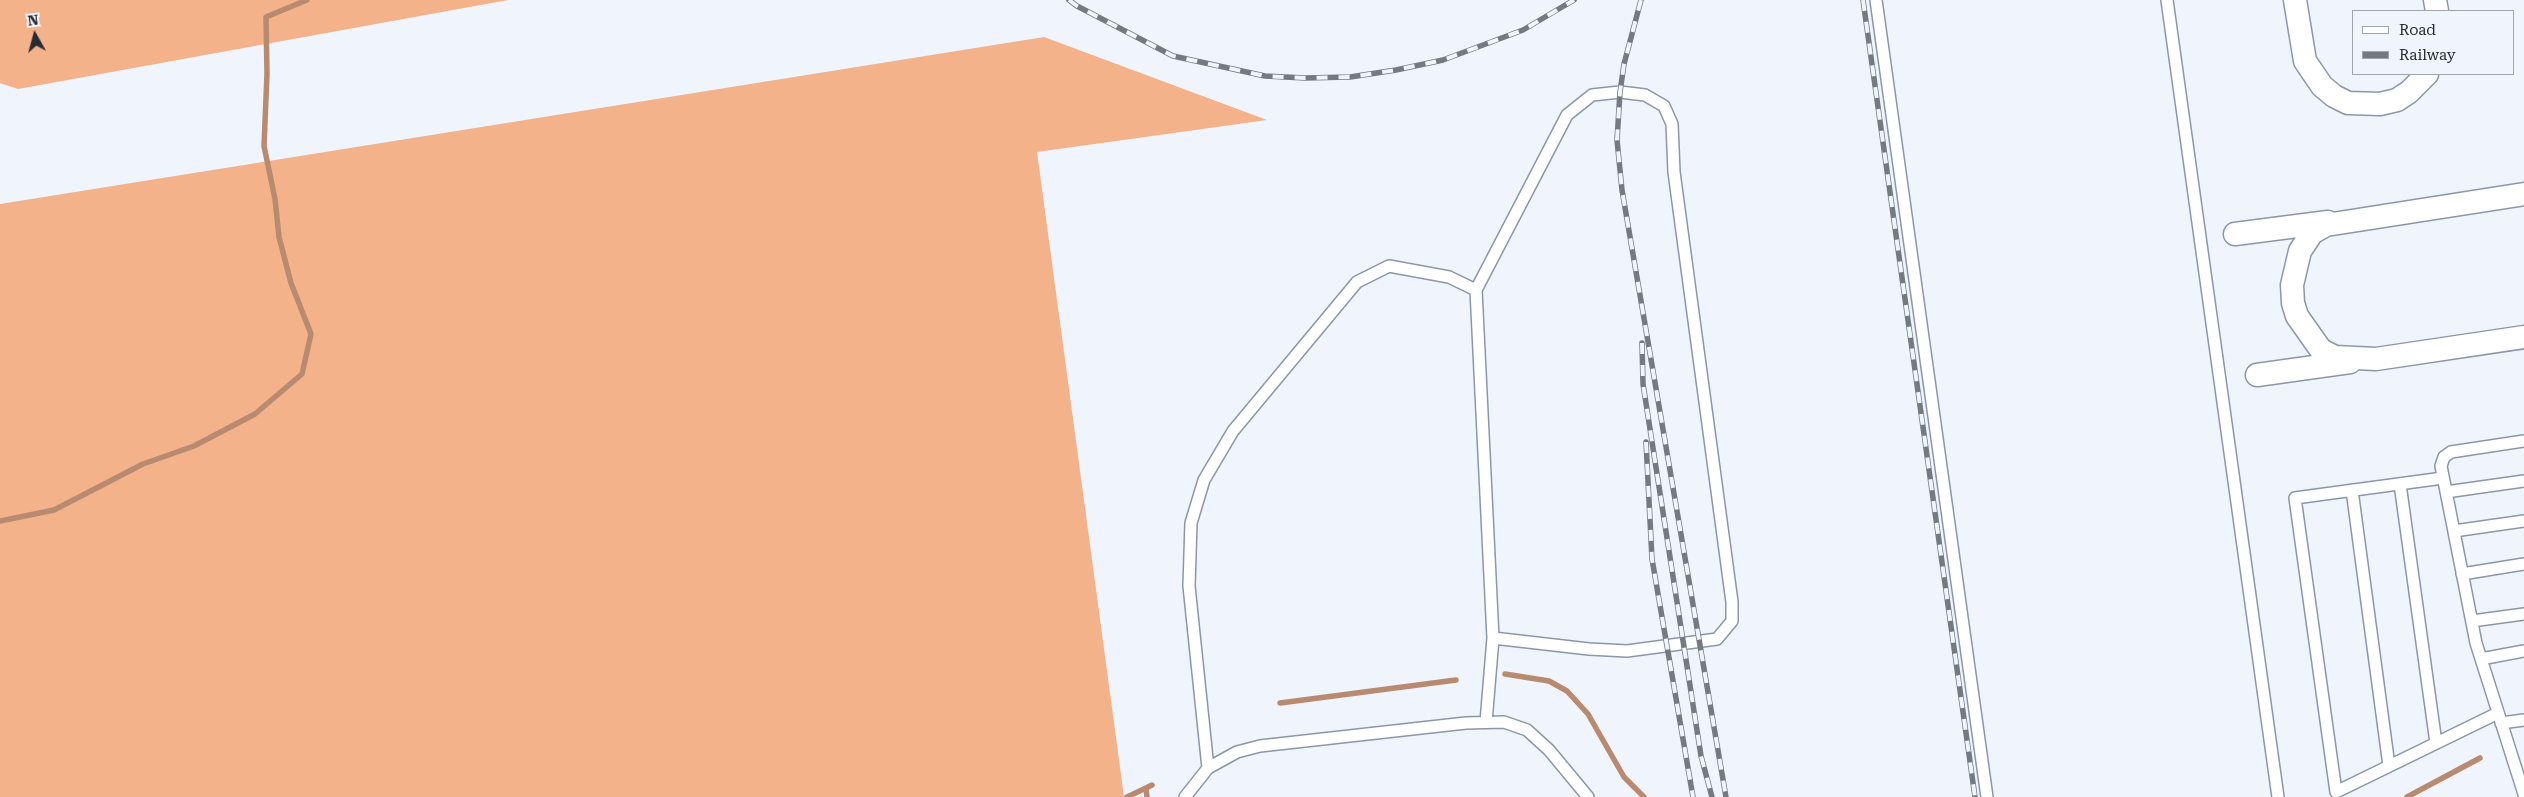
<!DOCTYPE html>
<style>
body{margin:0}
#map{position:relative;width:2524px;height:797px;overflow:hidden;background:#f0f5fd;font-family:"Roboto Serif",serif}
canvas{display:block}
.legend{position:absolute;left:2352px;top:10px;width:162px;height:65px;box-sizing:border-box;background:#f0f5fd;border:1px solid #a0a4ac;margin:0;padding:6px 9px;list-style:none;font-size:15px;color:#272b32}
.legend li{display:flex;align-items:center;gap:10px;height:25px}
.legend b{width:25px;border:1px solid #a0a4ac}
.north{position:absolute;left:10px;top:10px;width:50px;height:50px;-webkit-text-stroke:4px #f0f5fd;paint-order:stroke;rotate:353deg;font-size:14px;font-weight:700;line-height:20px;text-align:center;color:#272b32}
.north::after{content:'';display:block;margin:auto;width:18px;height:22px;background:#272b32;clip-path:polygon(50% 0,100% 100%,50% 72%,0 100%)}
</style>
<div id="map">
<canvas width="2524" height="797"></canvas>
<ul class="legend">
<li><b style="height:6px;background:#fff"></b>Road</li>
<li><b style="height:6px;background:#757981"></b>Railway</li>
</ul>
<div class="north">N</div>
</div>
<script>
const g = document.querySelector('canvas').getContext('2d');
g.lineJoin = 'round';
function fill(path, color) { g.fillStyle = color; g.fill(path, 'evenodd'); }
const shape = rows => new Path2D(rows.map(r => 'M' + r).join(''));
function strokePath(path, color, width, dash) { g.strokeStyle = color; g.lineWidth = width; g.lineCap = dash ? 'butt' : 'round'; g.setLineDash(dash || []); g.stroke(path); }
fill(shape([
 [0,0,508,0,18,89,0,83],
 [1044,37,1267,120,1037,152,1124,797,0,797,0,204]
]), '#f3b28a');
strokePath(shape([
 [0,521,54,510,143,464,194,446,255,414,302,374,311,334,291,283,279,237,275,199,264,146,267,74,266,17,307,0],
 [1505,674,1549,681,1567,691,1588,714,1624,777,1644,797],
 [1280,703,1456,680],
 [1127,797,1146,788],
 [1147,797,1146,788,1152,785],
 [2407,797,2480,758]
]), '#b88b71', 5.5);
const service = shape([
 [1876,0,1987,797],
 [2167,0,2278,797],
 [1476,290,1567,115,1592,95,1620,92,1645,95,1664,106,1672,124,1674,172,1732,602,1732,621,1717,639,1627,651,1589,649,1493,638],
 [2524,441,2451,452,2444,457,2441,466,2476,643,2524,794],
 [2443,478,2295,498,2336,792,2498,713],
 [2400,484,2436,743],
 [2352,490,2389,766],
 [2446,492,2524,481],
 [2454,531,2524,521],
 [2462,574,2524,564],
 [2472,621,2524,614],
 [2481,659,2524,651],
 [2501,723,2524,720],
 [1208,768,1189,586,1191,523,1204,480,1233,431,1357,282,1389,266,1449,277,1476,290,1493,638,1486,722],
 [1185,797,1208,768,1237,752,1260,746,1466,723,1504,722,1527,730,1549,750,1588,797]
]);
const minor = shape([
 [2295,0,2305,61,2322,86,2334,96,2348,103,2380,104,2397,100,2409,92,2427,74],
 [2435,0,2437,11],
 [2524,194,2326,225,2312,233,2300,251,2292,285,2293,303,2297,316,2321,350,2335,357,2376,359,2524,337],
 [2235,234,2328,222],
 [2257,375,2350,362]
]);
strokePath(service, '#8c96a9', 14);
strokePath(minor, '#8c96a9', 25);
strokePath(service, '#fff', 11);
strokePath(minor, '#fff', 22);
const rail = shape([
 [1069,0,1077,6,1173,56,1265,76,1305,78,1350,77,1396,70,1443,60,1523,30,1574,0],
 [1641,0,1624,64,1620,92,1617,140,1622,190,1726,797],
 [1863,0,1975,797],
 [1642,343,1643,384,1701,756,1712,797],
 [1646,442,1652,559,1693,797]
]);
strokePath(rail, '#757981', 5.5);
strokePath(rail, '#f0f5fd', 4, [11]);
</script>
